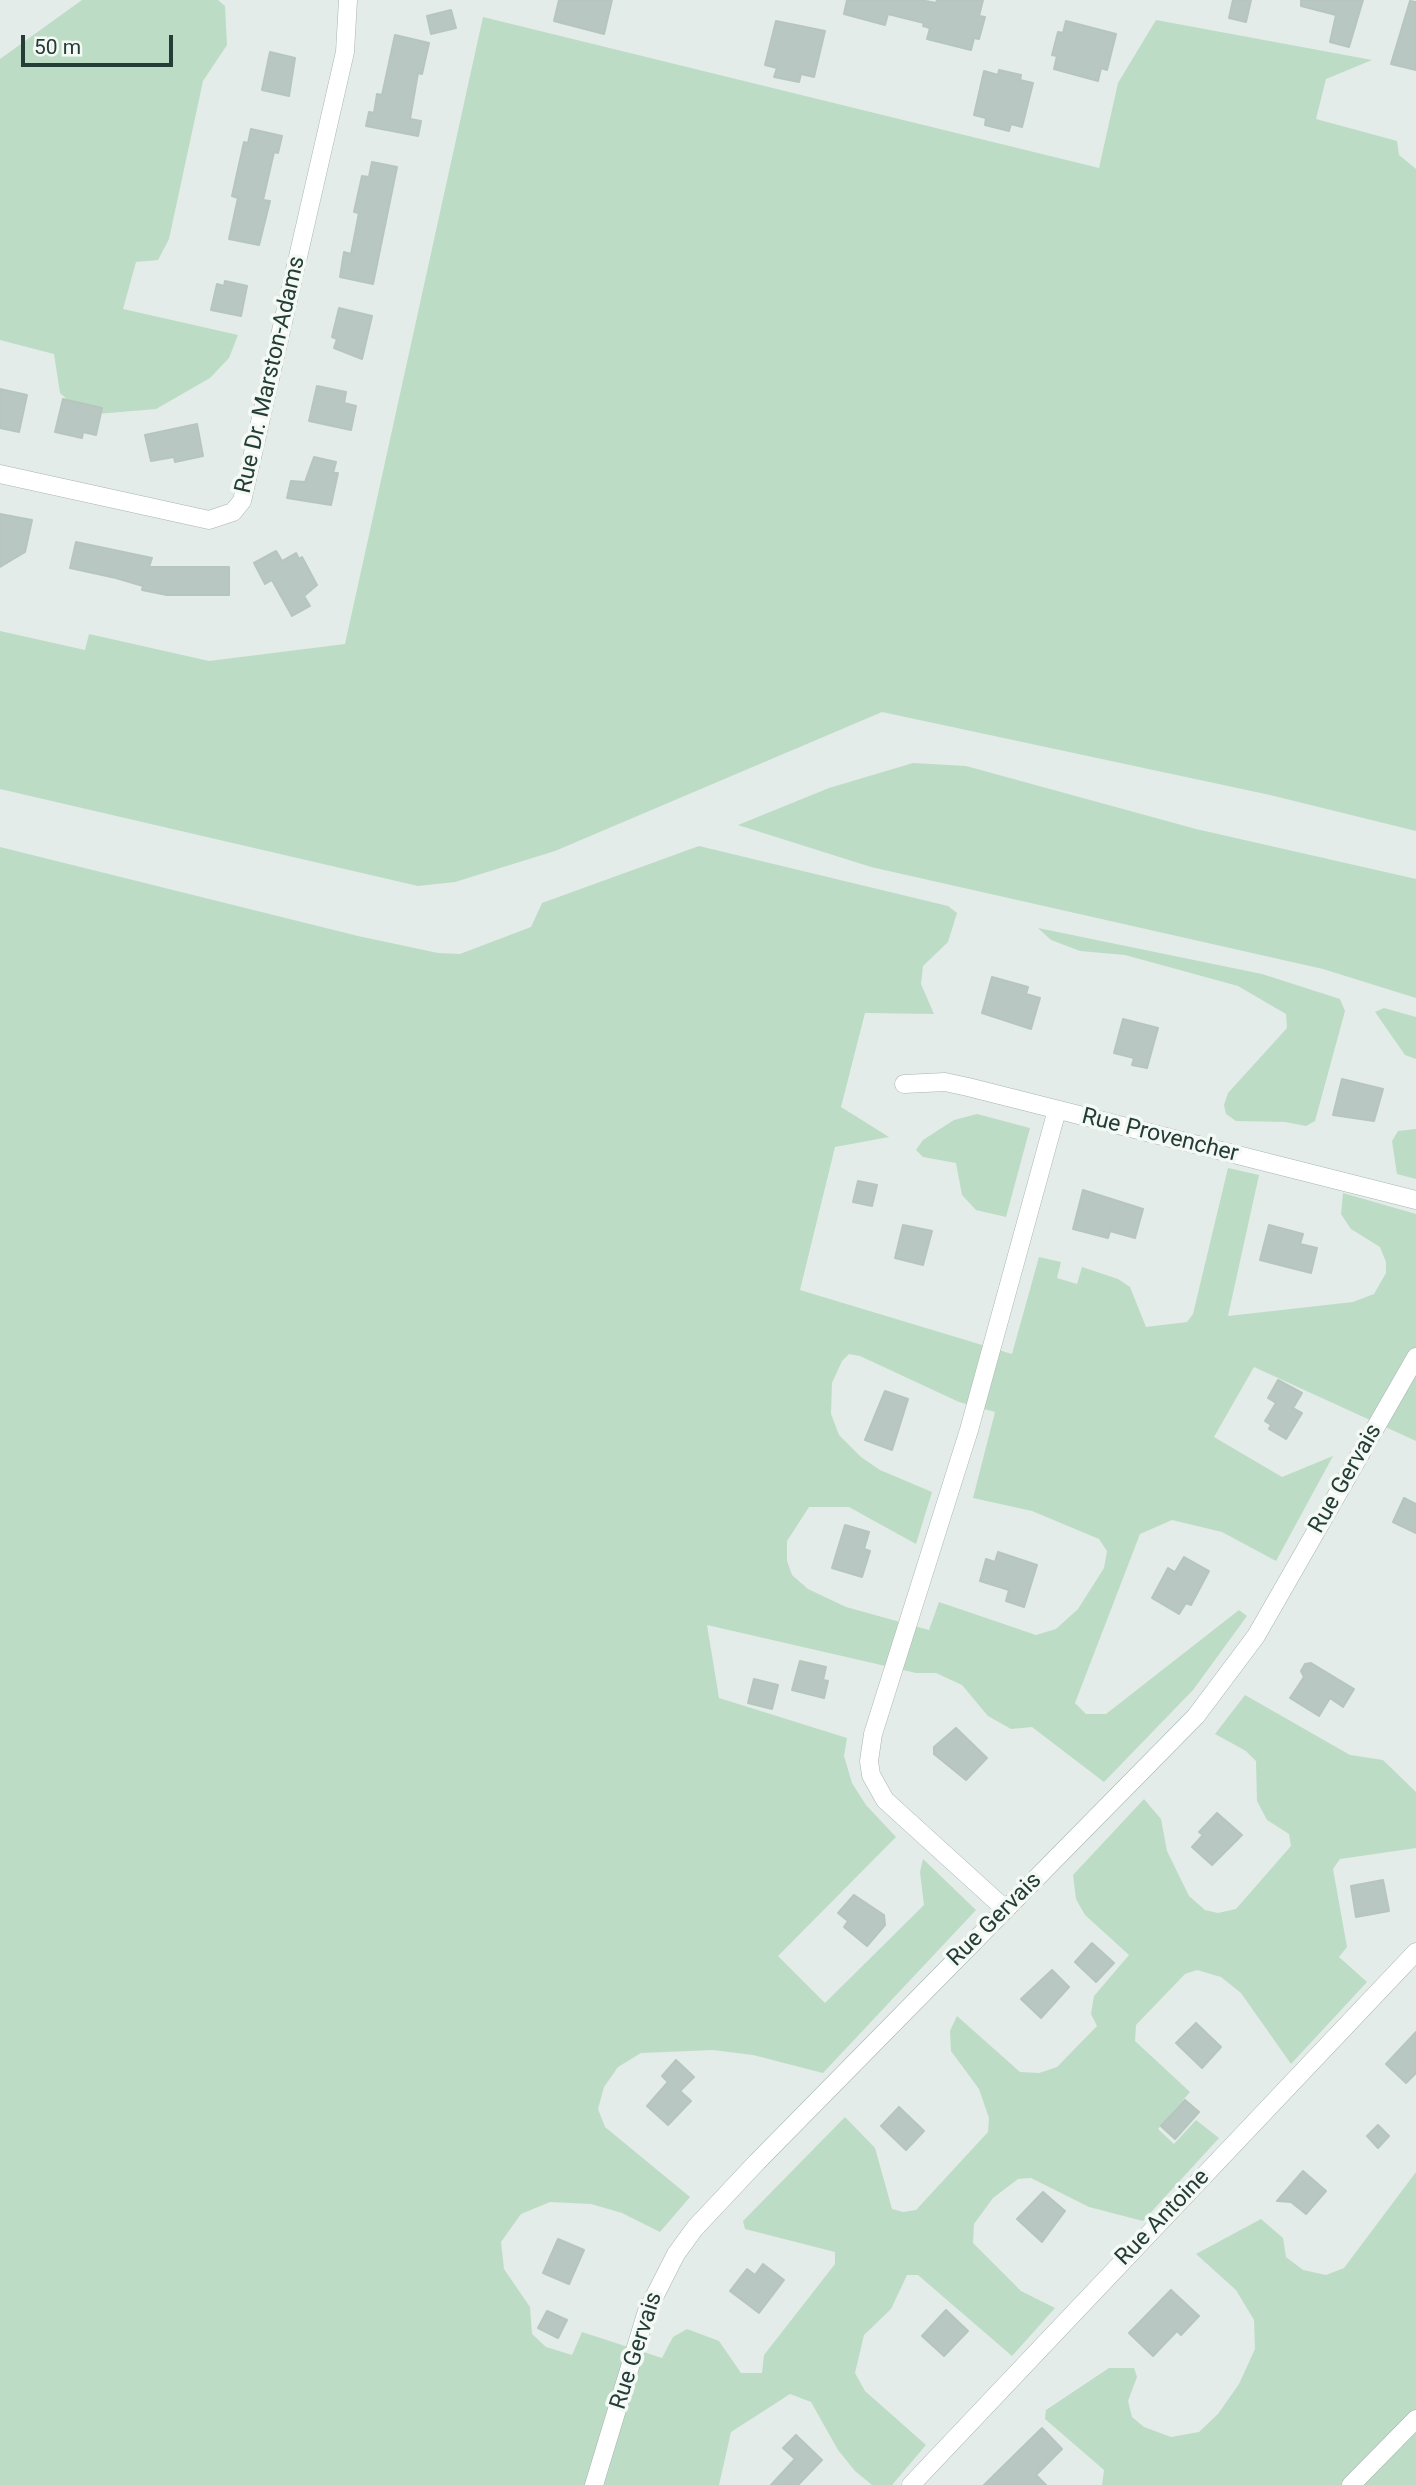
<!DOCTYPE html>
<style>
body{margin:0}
#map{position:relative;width:1416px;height:2485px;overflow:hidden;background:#e3ece8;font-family:Roboto,sans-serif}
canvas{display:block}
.scale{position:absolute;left:21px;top:35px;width:152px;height:32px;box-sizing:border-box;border:4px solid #243d36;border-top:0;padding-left:9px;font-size:21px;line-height:24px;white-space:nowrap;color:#243d36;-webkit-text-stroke:5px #f4f9f6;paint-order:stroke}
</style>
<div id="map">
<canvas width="1416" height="2485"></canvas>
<div class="scale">50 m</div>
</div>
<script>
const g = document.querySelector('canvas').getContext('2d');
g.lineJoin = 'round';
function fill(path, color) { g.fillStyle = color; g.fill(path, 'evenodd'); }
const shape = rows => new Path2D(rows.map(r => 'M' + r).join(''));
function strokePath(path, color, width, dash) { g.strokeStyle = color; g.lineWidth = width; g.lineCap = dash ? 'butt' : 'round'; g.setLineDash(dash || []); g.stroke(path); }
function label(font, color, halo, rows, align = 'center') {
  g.font = font + ' Roboto,sans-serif'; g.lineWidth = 7; g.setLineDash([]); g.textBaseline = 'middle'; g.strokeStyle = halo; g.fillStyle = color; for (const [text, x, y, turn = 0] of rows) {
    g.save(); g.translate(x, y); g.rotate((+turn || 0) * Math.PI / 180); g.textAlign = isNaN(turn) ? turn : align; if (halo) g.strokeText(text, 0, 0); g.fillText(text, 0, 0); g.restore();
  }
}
fill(shape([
 [82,0,218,0,225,6,227,45,203,81,169,239,158,260,136,262,123,309,238,335,229,358,210,378,156,409,85,415,60,393,54,354,0,340,0,59],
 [483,17,1099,168,1118,83,1156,20,1372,60,1326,79,1316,119,1397,141,1399,155,1416,169,1416,831,1270,795,882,712,555,851,455,882,418,886,0,789,0,631,85,650,89,634,209,661,345,644],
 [913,763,966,766,1196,829,1416,879,1416,998,1323,969,871,867,738,825,829,788],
 [699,846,948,906,957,913,948,942,923,966,921,984,934,1014,865,1013,841,1107,889,1137,835,1147,800,1290,1012,1354,1039,1257,1061,1262,1057,1278,1077,1284,1082,1267,1118,1279,1130,1287,1146,1327,1187,1322,1193,1314,1228,1168,1259,1175,1228,1316,1353,1302,1374,1294,1386,1273,1386,1262,1380,1247,1351,1229,1341,1214,1343,1193,1416,1214,1416,1441,1254,1367,1214,1437,1282,1477,1333,1456,1276,1561,1222,1532,1172,1520,1140,1534,1075,1703,1086,1714,1106,1714,1239,1610,1247,1616,1193,1690,1104,1782,1032,1727,1011,1729,988,1716,962,1685,936,1673,916,1673,707,1625,719,1698,847,1738,844,1756,852,1783,866,1805,896,1837,778,1956,825,2003,924,1905,920,1872,923,1859,976,1910,823,2073,753,2055,713,2050,641,2053,618,2067,604,2087,598,2109,605,2127,690,2197,660,2232,622,2213,591,2204,550,2202,521,2214,501,2242,504,2269,530,2307,532,2334,546,2347,572,2355,582,2332,662,2358,673,2337,687,2329,719,2341,741,2373,762,2373,764,2355,835,2264,835,2252,745,2229,743,2221,845,2117,875,2148,892,2209,903,2212,916,2210,988,2132,989,2118,979,2089,951,2051,950,2031,957,2016,1020,2072,1039,2073,1057,2067,1097,2026,1091,2014,1094,1996,1129,1955,1085,1915,1076,1899,1073,1875,1144,1799,1161,1819,1167,1851,1189,1896,1205,1910,1218,1913,1236,1909,1291,1846,1289,1834,1267,1820,1257,1801,1256,1761,1246,1751,1215,1734,1245,1695,1350,1755,1383,1760,1416,1792,1416,1848,1340,1859,1333,1869,1347,1947,1339,1957,1367,1982,1291,2064,1241,1993,1221,1977,1197,1970,1185,1974,1136,2025,1135,2041,1190,2092,1158,2129,1174,2144,1196,2120,1219,2138,1143,2221,1089,2207,1031,2178,1018,2179,993,2198,974,2224,973,2243,1021,2291,1055,2308,1012,2356,918,2275,907,2275,891,2309,864,2335,855,2373,865,2391,926,2445,892,2485,872,2485,855,2471,838,2450,811,2402,790,2394,731,2432,719,2485,0,2485,0,847,358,936,438,953,460,954,531,927,542,903],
 [849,1354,860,1356,959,1402,995,1412,973,1498,1032,1511,1099,1539,1107,1551,1104,1568,1078,1609,1056,1629,1036,1635,939,1602,929,1630,846,1607,808,1589,792,1575,787,1561,787,1541,809,1507,849,1507,916,1544,932,1492,880,1470,861,1457,839,1435,831,1414,832,1383,842,1361],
 [1038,928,1262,974,1340,999,1345,1011,1315,1121,1306,1126,1285,1122,1236,1121,1226,1114,1224,1105,1228,1093,1287,1028,1286,1014,1238,986,1125,955,1080,951,1051,940],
 [1384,1008,1416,1017,1416,1059,1405,1055,1375,1012],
 [977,1114,1030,1128,1006,1217,976,1210,962,1195,956,1163,923,1157,916,1150,923,1140,954,1120],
 [1416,1129,1416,1179,1397,1174,1392,1141,1398,1131],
 [1416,2172,1416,2485,1102,2485,1104,2470,1045,2419,1046,2410,1109,2368,1134,2368,1137,2377,1128,2401,1132,2417,1144,2427,1171,2437,1199,2432,1218,2414,1239,2384,1255,2349,1254,2320,1236,2290,1196,2254,1261,2219,1283,2238,1286,2257,1303,2270,1326,2275,1344,2268]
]), '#bddcc5');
const building = shape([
 [559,0,612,0,604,34,554,21,559,0],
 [847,0,921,0,936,3,937,0,983,0,979,16,985,17,979,39,974,38,971,50,927,39,930,28,923,26,924,23,888,14,885,25,844,14,847,0],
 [1233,0,1251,0,1246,22,1229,18,1233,0],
 [1301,0,1363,0,1349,47,1330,42,1336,15,1301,6,1301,0],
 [1410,1,1416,2,1416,70,1391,64,1410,1],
 [451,10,456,28,431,34,427,16,451,10],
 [776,21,825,31,814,77,801,74,799,82,774,77,777,68,765,65,776,21],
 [1066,21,1116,34,1107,70,1101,68,1098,81,1054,69,1057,56,1052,55,1058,32,1063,33,1066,21],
 [395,35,429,43,422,74,418,73,410,119,421,121,418,136,366,126,369,112,374,113,377,94,382,95,395,35],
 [270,52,295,58,289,96,262,90,270,52],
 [999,70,1021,75,1020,80,1033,83,1022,127,1011,124,1009,131,985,125,986,118,974,115,984,71,998,75,999,70],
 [251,129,282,136,278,153,274,152,263,200,270,201,259,245,229,239,238,198,232,196,244,142,248,143,251,129],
 [372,162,397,167,373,284,340,277,344,252,351,254,359,213,354,212,362,176,369,177,372,162],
 [225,281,247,286,241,316,211,310,217,284,224,286,225,281],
 [339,308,372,316,362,359,334,348,337,339,332,337,339,308],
 [317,386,346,392,344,403,356,406,351,430,309,421,317,386],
 [0,389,27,395,19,432,0,428,0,389],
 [63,399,102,408,96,435,83,432,82,438,55,432,63,399],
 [197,424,203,456,175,462,174,457,151,461,145,435,197,424],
 [314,457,336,462,333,473,338,473,331,505,287,498,291,481,305,482,314,457],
 [0,514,32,520,25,552,0,567,0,514],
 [76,542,152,558,149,567,229,567,229,595,167,595,142,590,143,586,116,578,70,568,76,542],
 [276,551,282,561,296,553,299,559,302,557,317,585,304,596,310,606,292,616,272,580,265,584,254,563,276,551],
 [992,977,1028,987,1026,994,1040,998,1031,1029,982,1013,992,977],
 [1123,1019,1158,1028,1147,1068,1132,1065,1134,1058,1114,1053,1123,1019],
 [1342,1079,1383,1089,1374,1121,1333,1115,1342,1079],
 [858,1181,877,1185,872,1206,853,1202,858,1181],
 [1083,1190,1143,1209,1135,1238,1110,1231,1108,1238,1073,1229,1083,1190],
 [903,1225,932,1231,923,1265,895,1258,903,1225],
 [1269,1225,1303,1234,1300,1244,1317,1248,1311,1273,1260,1260,1269,1225],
 [1278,1380,1302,1393,1293,1408,1302,1413,1286,1439,1269,1429,1271,1425,1265,1421,1276,1403,1268,1398,1278,1380],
 [885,1391,908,1399,892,1450,865,1440,885,1391],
 [1404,1498,1416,1504,1416,1533,1393,1522,1404,1498],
 [845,1525,869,1532,864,1549,870,1551,862,1577,832,1568,845,1525],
 [998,1552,1037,1565,1024,1607,1006,1601,1009,1590,980,1581,986,1559,995,1562,998,1552],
 [1184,1557,1209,1571,1191,1605,1186,1603,1179,1614,1152,1598,1168,1568,1175,1572,1184,1557],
 [800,1661,826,1667,823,1680,828,1681,824,1698,792,1690,800,1661],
 [1311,1663,1354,1689,1343,1707,1330,1698,1319,1716,1290,1698,1304,1677,1301,1671,1305,1664,1311,1663],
 [754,1679,778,1685,772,1709,748,1703,754,1679],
 [956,1728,987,1758,966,1780,934,1754,934,1747,956,1728],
 [1217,1813,1242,1835,1212,1865,1192,1847,1203,1835,1199,1832,1217,1813],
 [1383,1880,1389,1911,1356,1917,1351,1886,1383,1880],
 [854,1895,884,1915,885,1925,867,1946,844,1927,848,1921,838,1913,854,1895],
 [1092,1943,1114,1963,1096,1982,1075,1962,1092,1943],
 [1052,1970,1069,1987,1041,2018,1021,1999,1052,1970],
 [1196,2023,1221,2047,1202,2068,1176,2043,1196,2023],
 [1416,2032,1416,2073,1406,2083,1386,2064,1416,2032],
 [676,2060,694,2077,680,2091,691,2101,668,2125,647,2106,668,2082,662,2076,676,2060],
 [1185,2100,1199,2112,1175,2139,1161,2126,1185,2100],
 [899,2107,924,2131,906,2150,881,2126,899,2107],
 [1378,2125,1389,2136,1378,2148,1367,2136,1378,2125],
 [1303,2171,1326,2191,1306,2214,1291,2202,1277,2201,1303,2171],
 [1043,2192,1065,2211,1042,2242,1017,2219,1043,2192],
 [558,2239,584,2250,569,2284,543,2273,558,2239],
 [763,2264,784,2280,759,2313,730,2291,747,2269,755,2275,763,2264],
 [1171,2290,1199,2316,1181,2335,1177,2331,1153,2356,1129,2333,1171,2290],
 [946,2310,968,2331,944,2356,922,2336,946,2310],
 [547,2311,567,2320,558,2338,538,2328,547,2311],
 [1042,2428,1062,2449,1036,2475,1046,2485,984,2485,1042,2428],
 [796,2435,822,2460,798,2485,771,2485,795,2459,783,2448,796,2435]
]);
fill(building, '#b8c7c1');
strokePath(building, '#b6c6bf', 2);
const street = shape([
 [0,474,209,520,233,512,242,501,345,52,348,0],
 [904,1084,945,1082,968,1087,1416,1200],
 [1005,1909,885,1800,871,1775,869,1761,873,1734,969,1430,1057,1110],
 [594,2485,647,2311,676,2254,695,2228,757,2162,1196,1716,1256,1636,1416,1357],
 [911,2485,1416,1952],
 [1351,2485,1416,2419]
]);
strokePath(street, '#a6b4af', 19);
strokePath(street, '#fff', 18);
label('23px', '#243d36', '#f4f9f6', [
 ["Rue Dr. Marston-Adams",271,375,-77],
 ["Rue Provencher",1160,1136,14],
 ["Rue Gervais",1346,1479,-60],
 ["Rue Gervais",995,1920,-45],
 ["Rue Antoine",1163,2218,-46],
 ["Rue Gervais",637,2351,-72]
]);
</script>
